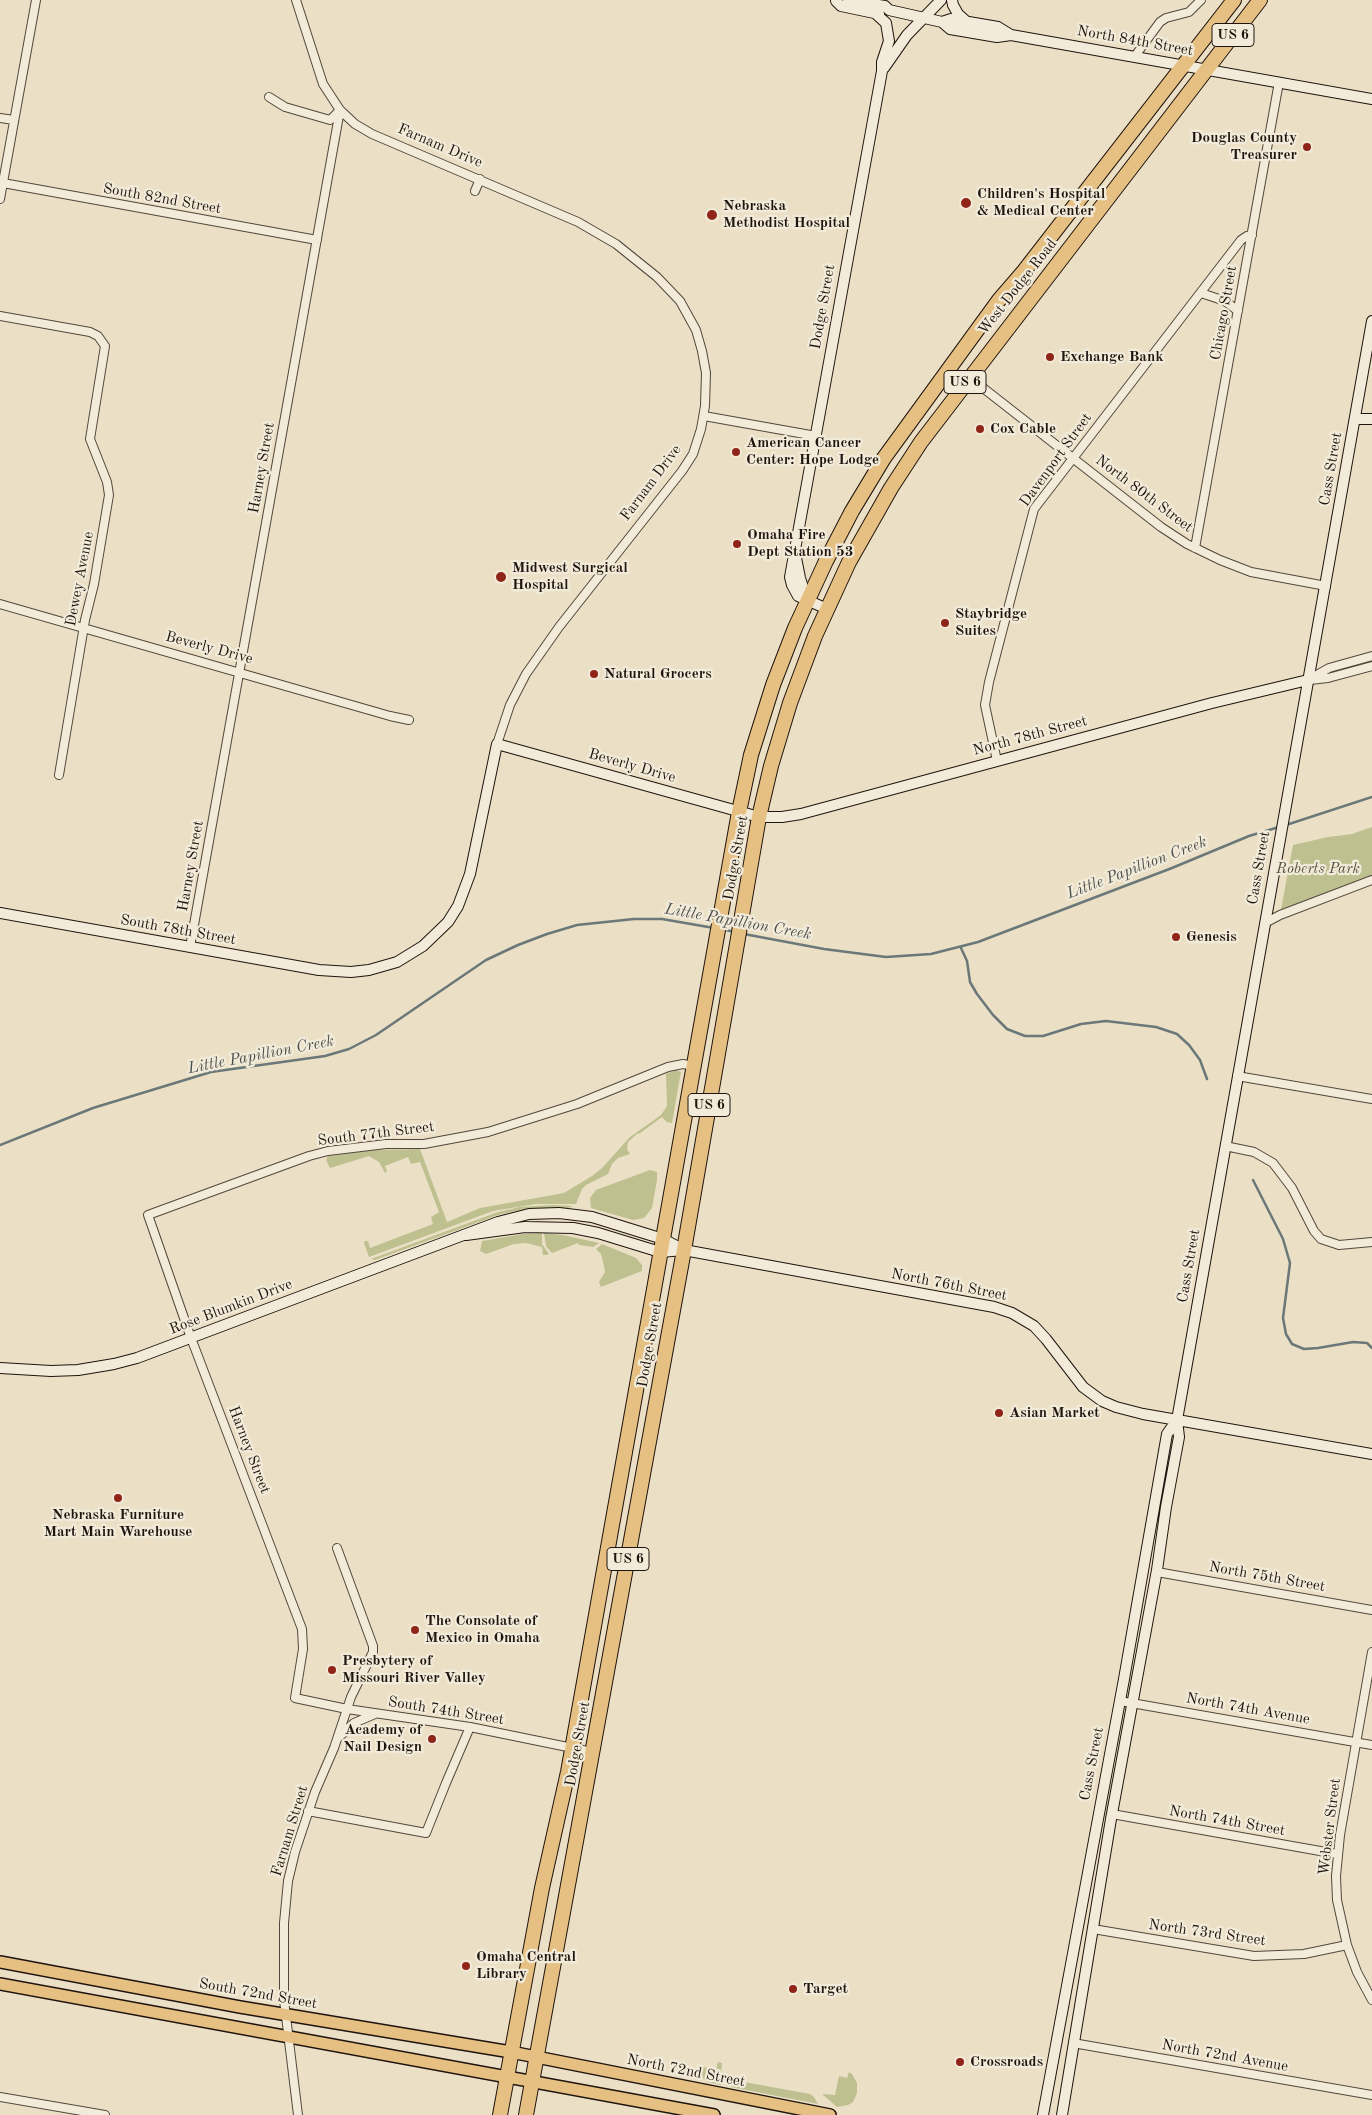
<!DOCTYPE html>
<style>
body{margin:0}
canvas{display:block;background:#ebe0c5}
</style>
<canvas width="1372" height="2115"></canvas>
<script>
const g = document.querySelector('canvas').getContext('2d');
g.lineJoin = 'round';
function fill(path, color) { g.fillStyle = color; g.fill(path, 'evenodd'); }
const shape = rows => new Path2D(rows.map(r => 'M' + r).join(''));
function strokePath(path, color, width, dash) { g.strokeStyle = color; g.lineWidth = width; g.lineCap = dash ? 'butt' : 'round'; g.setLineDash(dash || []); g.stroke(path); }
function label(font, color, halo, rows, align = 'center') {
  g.font = font + ' "Old Standard TT",serif'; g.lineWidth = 4.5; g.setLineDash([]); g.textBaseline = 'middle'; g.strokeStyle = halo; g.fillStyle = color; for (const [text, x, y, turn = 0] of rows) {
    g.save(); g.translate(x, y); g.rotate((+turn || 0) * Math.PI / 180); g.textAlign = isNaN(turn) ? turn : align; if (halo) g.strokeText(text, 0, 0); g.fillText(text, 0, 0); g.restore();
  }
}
fill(shape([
 [1372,827,1372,880,1280,915,1293,845,1328,837,1352,834],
 [676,1070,681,1072,680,1077,672,1123,667,1122,662,1117,639,1134,638,1133,628,1142,627,1149,630,1154,618,1158,612,1164,608,1174,586,1185,582,1189,576,1204,536,1204,493,1211,369,1257,364,1243,365,1241,368,1241,370,1248,433,1224,431,1217,439,1212,420,1162,411,1164,408,1157,385,1166,387,1171,385,1173,379,1162,369,1156,330,1168,326,1160,328,1156,375,1150,420,1149,447,1222,480,1208,564,1193,592,1176,602,1168,630,1137,661,1115,667,1106,666,1074],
 [650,1170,657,1172,657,1180,652,1208,644,1218,633,1220,591,1208,590,1198,596,1190],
 [552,1205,573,1206,568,1208,524,1209,498,1215,375,1260,371,1259,498,1212,520,1207],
 [542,1233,542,1244,549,1254,546,1255,543,1255,542,1247,526,1243,514,1244,486,1254,480,1251,482,1241,523,1234],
 [544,1233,563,1235,599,1243,593,1247,579,1245,578,1243,552,1253,546,1246],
 [602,1244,636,1258,642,1265,642,1271,601,1287,599,1282,605,1272,604,1266,601,1254,596,1249],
 [718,2062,722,2063,721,2074,730,2076,721,2085,707,2082,704,2080,701,2073,702,2067,716,2069],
 [849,2072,852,2074,857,2083,857,2093,853,2102,848,2105,837,2107,822,2094,835,2095,839,2076,847,2078],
 [744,2082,810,2094,814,2097,818,2104,731,2087]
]), '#bec090');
strokePath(shape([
 [1286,825,1372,797],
 [722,929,734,932],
 [744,934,824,949,886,957,931,954,978,942,1172,868,1249,836,1279,827],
 [961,948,967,961,970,982,977,994,993,1015,1007,1029,1025,1036,1043,1036,1081,1024,1106,1021,1156,1027,1177,1034,1189,1045,1200,1060,1207,1079],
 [0,1145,93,1108,211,1072,325,1056,349,1049,376,1035,486,960,518,945,547,934,577,925,634,919,662,919,714,928],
 [1253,1180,1283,1239,1290,1263,1283,1318,1286,1334,1292,1344,1304,1349,1318,1348,1353,1342,1367,1343,1372,1348]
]), '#6b7879', 2.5);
const street = shape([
 [296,0,323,84,340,110,355,124,372,134,578,222,616,244,657,277,680,301,696,330,702,351,706,373,705,406,701,429,693,454,682,471,559,627,526,674,510,705,497,744],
 [1135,56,1160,22,1166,18,1189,12,1201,0],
 [269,97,285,107,330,120,340,110],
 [0,118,14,120],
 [3,183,317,240],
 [475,191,480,179],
 [0,199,36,0],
 [1201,293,1225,301,1238,311],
 [0,316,90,332,98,336,105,346,90,439,107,482,109,495,94,584,85,620,59,775],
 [969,377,1161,527,1187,544,1220,560,1251,572,1326,586],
 [704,416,816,436],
 [1195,548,1279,82],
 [0,604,390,716,409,720],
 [1308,680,1329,668,1372,656],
 [1310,680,1328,678,1372,666],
 [997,761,985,705,989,682,1034,509,1241,240,1247,236,1252,235],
 [1265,923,1280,915,1372,880],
 [190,947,340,110],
 [1237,1076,1372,1099],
 [1225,1146,1254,1152,1273,1163,1292,1188,1314,1231,1321,1239,1339,1245,1372,1242],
 [1157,1572,1372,1610],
 [1372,1652,1340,1835,1336,1876,1337,1900,1347,1945,1357,1972,1372,2000],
 [1120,1701,1372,1745],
 [339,1737,354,1723,375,1714],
 [592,1752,470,1727,347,1709,295,1698,303,1649,302,1629,191,1338,148,1215,309,1156,328,1151,386,1144,424,1144,488,1132,577,1104,668,1067,683,1064,694,1066],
 [308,1811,426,1833,446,1783,470,1727],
 [1112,1814,1337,1854],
 [1093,1929,1254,1956,1304,1954,1347,1945],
 [1073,2043,1372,2095],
 [0,2097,105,2115],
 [298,2115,284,2000,284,1923,288,1881,295,1852,315,1792,334,1748,351,1697,373,1652,373,1646,337,1548]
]);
const secondary = shape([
 [848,0,885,6,889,10,942,22,950,29,997,37,1011,35],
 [952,0,953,5,958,14,967,22],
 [836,1,841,6,879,14],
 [942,22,951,19,998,27,1011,35,1372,99],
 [884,68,907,35,941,0],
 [1355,419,1372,419],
 [796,558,800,578,807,600],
 [827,609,798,596,792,585,790,577,882,71,882,62,889,41,886,23,875,13],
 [0,913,319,970,351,972,369,970,397,962,423,946,448,922,458,906,470,874,497,744,759,817,782,817,801,814,1212,703,1308,680],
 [466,1235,525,1227,573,1228,598,1233,660,1252,684,1250,994,1307,1012,1313,1034,1326,1046,1339,1083,1387,1102,1401,1116,1407,1143,1414,1372,1454],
 [0,1368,51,1371,78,1370,114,1364,137,1358,498,1222,529,1214,559,1213,592,1217,663,1239,684,1250],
 [1043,2115,1124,1679,1167,1434,1177,1420],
 [1062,2115,1111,1819,1157,1570,1166,1507,1179,1437,1177,1420,1372,321]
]);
const primary = shape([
 [0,1962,240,2007,511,2052,830,2115],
 [0,1984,714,2115]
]);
const highway = shape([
 [500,2115,542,1888,568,1772,739,812,751,755,773,685,795,628,826,561,852,511,884,458,999,300,1024,271,1234,0],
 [526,2115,684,1250,759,817,771,766,790,703,815,636,849,562,891,488,921,442,1260,0]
]);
strokePath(street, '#52473c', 10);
strokePath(secondary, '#1f140e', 12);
strokePath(primary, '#1f140e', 14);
strokePath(highway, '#1f140e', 16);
strokePath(street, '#f2ebd9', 8);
strokePath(secondary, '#f2ebd9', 10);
strokePath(primary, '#e6c082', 11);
strokePath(highway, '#e6c082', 14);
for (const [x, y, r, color] of [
 [1307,147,5,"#8f2418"],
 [966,203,6,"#8f2418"],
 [712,215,6,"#8f2418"],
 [1050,357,5,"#8f2418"],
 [980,429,5,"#8f2418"],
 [736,452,5,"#8f2418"],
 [737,544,5,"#8f2418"],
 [501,577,6,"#8f2418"],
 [945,623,5,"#8f2418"],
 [594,674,5,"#8f2418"],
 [1176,937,5,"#8f2418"],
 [999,1413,5,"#8f2418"],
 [118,1498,5,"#8f2418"],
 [415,1630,5,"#8f2418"],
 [332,1670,5,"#8f2418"],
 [432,1739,5,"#8f2418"],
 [466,1966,5,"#8f2418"],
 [793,1989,5,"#8f2418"],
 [960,2062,5,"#8f2418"]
]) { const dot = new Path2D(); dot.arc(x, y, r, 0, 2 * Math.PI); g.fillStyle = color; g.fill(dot); strokePath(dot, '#f2ebd9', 2); }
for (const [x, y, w] of [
 [1233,35,42],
 [965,382,42],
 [709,1105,42],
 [628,1559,42]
]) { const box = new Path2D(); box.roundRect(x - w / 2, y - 11.5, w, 23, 4); g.fillStyle = '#f2ebd9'; g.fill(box); strokePath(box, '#1f140e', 1); }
label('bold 14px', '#1f140e', null, [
 ["US 6",1233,35],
 ["US 6",965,382],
 ["US 6",709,1105],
 ["US 6",628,1559]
]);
label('15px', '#1f140e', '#f2ebd9', [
 ["North 84th Street",1135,41,10],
 ["Farnam Drive",440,146,23],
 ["South 82nd Street",162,199,10],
 ["West Dodge Road",1018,287,-52],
 ["Dodge Street",823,307,-80],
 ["Chicago Street",1224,313,-80],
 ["Davenport Street",1056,460,-54],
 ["Harney Street",262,468,-80],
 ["Cass Street",1331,469,-80],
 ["Farnam Drive",651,483,-53],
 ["North 80th Street",1144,494,37],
 ["Dewey Avenue",80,579,-79],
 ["Beverly Drive",209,648,15],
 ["North 78th Street",1030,736,-15],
 ["Beverly Drive",632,766,16],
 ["Dodge Street",736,858,-80],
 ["Harney Street",191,866,-80],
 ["Cass Street",1259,868,-80],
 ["South 78th Street",178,930,10],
 ["South 77th Street",376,1134,-7],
 ["Cass Street",1189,1266,-80],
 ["North 76th Street",949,1285,11],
 ["Rose Blumkin Drive",231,1307,-21],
 ["Dodge Street",650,1345,-80],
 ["Harney Street",249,1450,69],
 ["North 75th Street",1267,1577,10],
 ["North 74th Avenue",1248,1709,10],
 ["South 74th Street",446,1711,9],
 ["Dodge Street",578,1744,-80],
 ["Cass Street",1092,1764,-79],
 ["North 74th Street",1227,1821,10],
 ["Webster Street",1330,1827,-83],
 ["Farnam Street",290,1831,-73],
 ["North 73rd Street",1207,1933,8],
 ["South 72nd Street",258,1994,10],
 ["North 72nd Avenue",1225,2056,10],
 ["North 72nd Street",686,2071,11]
]);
label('bold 15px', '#1f140e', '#f2ebd9', [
 ["Douglas County",1297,138,"right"],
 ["Treasurer",1297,155,"right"],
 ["Children's Hospital",977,194],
 ["& Medical Center",977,211],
 ["Nebraska",723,206],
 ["Methodist Hospital",723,223],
 ["Exchange Bank",1060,357],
 ["Cox Cable",990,429],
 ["American Cancer",746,443],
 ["Center: Hope Lodge",746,460],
 ["Omaha Fire",747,535],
 ["Dept Station 53",747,552],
 ["Midwest Surgical",512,568],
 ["Hospital",512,585],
 ["Staybridge",955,614],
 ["Suites",955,631],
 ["Natural Grocers",604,674],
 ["Genesis",1186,937],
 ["Asian Market",1009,1413],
 ["Nebraska Furniture",118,1515,"center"],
 ["Mart Main Warehouse",118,1532,"center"],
 ["The Consolate of",425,1621],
 ["Mexico in Omaha",425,1638],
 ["Presbytery of",342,1661],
 ["Missouri River Valley",342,1678],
 ["Academy of",422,1730,"right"],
 ["Nail Design",422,1747,"right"],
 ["Omaha Central",476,1957],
 ["Library",476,1974],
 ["Target",803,1989],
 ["Crossroads",970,2062]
], 'left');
label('italic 15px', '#57503c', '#f2ebd9', [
 ["Roberts Park",1318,869]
]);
label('italic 16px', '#4b4e4c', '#f2ebd9', [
 ["Little Papillion Creek",1137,868,-21],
 ["Little Papillion Creek",738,922,10],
 ["Little Papillion Creek",261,1055,-11]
]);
</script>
